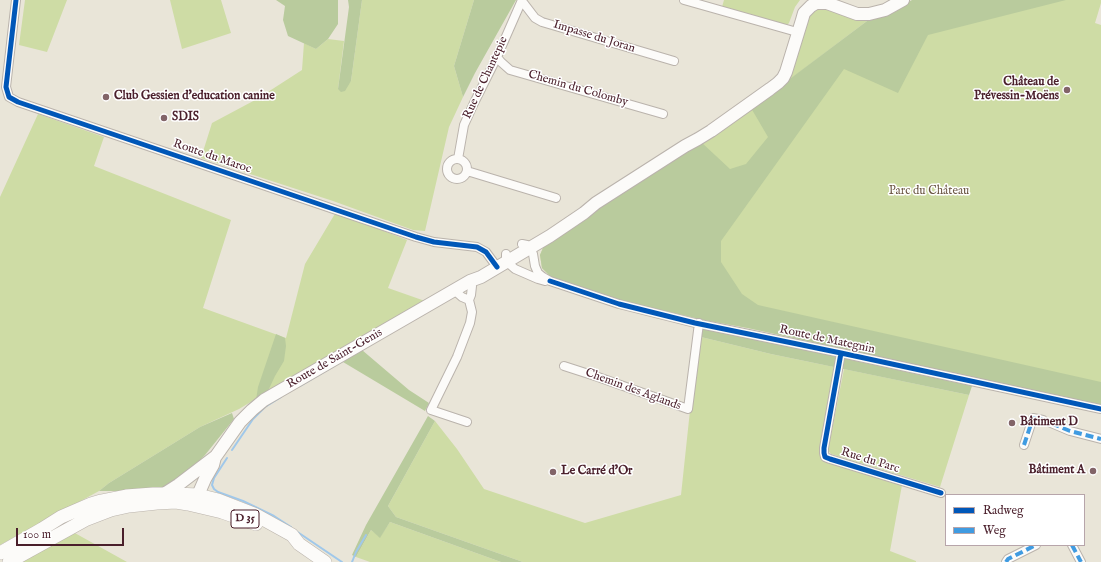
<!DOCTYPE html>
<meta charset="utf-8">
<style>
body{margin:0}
#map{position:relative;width:1101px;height:562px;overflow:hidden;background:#e9e5d8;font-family:"IM FELL English",serif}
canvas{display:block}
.legend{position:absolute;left:945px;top:494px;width:140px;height:52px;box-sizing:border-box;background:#fff;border:1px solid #b7a5aa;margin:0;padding:5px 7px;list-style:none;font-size:12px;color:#4a1f2b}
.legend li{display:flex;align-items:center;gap:8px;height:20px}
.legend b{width:20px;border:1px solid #b7a5aa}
.scale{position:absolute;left:16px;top:528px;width:108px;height:18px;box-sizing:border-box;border:2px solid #4a1f2b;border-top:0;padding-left:5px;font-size:12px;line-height:14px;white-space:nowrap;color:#4a1f2b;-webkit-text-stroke:3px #fff;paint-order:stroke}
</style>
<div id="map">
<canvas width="1101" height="562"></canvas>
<ul class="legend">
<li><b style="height:5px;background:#0057b8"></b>Radweg</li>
<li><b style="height:5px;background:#409be1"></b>Weg</li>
</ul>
<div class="scale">100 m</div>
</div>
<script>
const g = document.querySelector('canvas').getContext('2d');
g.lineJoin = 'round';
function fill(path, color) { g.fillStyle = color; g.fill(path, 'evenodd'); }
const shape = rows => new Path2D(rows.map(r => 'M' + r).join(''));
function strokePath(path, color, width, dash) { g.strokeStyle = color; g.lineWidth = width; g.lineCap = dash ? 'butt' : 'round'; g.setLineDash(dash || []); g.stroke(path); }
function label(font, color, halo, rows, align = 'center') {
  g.font = font + ' "IM FELL English",serif'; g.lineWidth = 3; g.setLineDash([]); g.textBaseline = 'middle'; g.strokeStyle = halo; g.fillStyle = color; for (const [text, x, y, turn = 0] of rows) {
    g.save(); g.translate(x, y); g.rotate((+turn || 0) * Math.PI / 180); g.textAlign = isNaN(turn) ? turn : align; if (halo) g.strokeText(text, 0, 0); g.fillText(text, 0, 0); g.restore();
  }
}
fill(shape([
 [25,0,67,0,47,52,19,45],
 [170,0,221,0,231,33,182,49],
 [362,0,474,0,454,66,463,97,449,127,425,231,413,230,333,201,201,158,212,123,257,99,302,70,304,43,316,49,328,39,344,41,338,89,351,81],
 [724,0,800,0,795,7,789,23,787,25,783,25,722,7],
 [919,0,1101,0,1101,3,1095,23,1101,25,1101,405,748,328,704,320,628,302,553,279,542,268,540,255,545,243],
 [820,6,867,21,789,80,806,16],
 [38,114,104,137,94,166,231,220,203,308,286,338,305,264,336,212,407,240,388,288,425,301,329,355,239,409,200,427,109,483,99,491,0,545,0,197],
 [701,337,771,354,834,367,819,452,825,461,902,485,890,551,916,561,916,562,523,562,396,517,388,506,435,421,457,449,484,489,585,523,681,495,691,401],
 [844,369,969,395,940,487,831,454,828,450],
 [390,522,501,562,370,562,356,557,371,530,380,537],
 [73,532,127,562,19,562]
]), '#cedca5');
fill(shape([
 [276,0,338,0,338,24,328,39,316,49,288,36,283,20,285,6],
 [348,0,362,0,351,81,345,91,341,92,338,89,349,7],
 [474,0,516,0,475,73,463,97,454,66],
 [912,0,1066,0,928,35,898,93,844,69,721,241,721,262,742,294,758,305,1101,382,1101,405,748,328,704,320,628,302,573,286,553,279,542,268,540,255,545,243,701,142,730,169,746,164,768,137,751,108,867,21,882,16],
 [702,327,833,356,972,386,969,395,771,354,701,337],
 [276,334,285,338,286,346,284,361,275,376,267,393,256,400,258,387],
 [362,350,409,390,429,403,425,411,343,362],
 [232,413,234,419,205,455,189,472,171,484,160,489,132,491,99,491,109,483,200,427],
 [428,416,435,421,388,506,396,517,523,562,501,562,390,522,380,538,371,530,356,557,352,555,366,525]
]), '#b9cb9d');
strokePath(shape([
 [300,386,346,359],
 [232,450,253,419,265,407,281,397],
 [227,458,214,478,212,485,214,489,218,492,243,501,274,516,291,527],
 [296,531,342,562],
 [352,562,356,552,366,535]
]), '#a0c8ea', 2);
const street = shape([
 [16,0,6,87,9,97,18,102,416,237,434,242,477,247,486,252,497,267],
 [684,0,797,32],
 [522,1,535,18,542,22,674,61],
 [497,57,501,62,510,70,663,114],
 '447 169a10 10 0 1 1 20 0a10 10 0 1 1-20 0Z',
 [458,159,464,125,474,103,497,57,522,0],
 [467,171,556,198],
 [522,244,527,245,530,247,533,254,535,266,538,273,543,277,550,281,619,304,695,323,841,353,1101,409],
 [506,254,506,258,507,262,515,269,538,279,545,281],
 [454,290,462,297,469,300],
 [841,353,824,448,824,453,825,457,830,459,941,493],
 [564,366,598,377,688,409,699,323],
 [467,422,431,410,457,357,470,323,472,312,469,300,471,295,472,286,470,281],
 [1051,423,1070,431,1101,439],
 [1024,445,1033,418,1043,420],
 [1072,545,1081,562],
 [1006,562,1008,559,1036,545]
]);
const secondary = shape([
 [164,494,178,485,216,456,240,422,252,410,264,400,470,281,481,277,550,236,584,213,596,203,685,146,698,139,711,131,770,89,778,83,783,78,786,72,802,20,804,13,811,6,816,3,827,3,857,14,869,14,885,10,903,0],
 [198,495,205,479,213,465,215,457]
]);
const primary = shape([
 [0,553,42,529,61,517,91,504,101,501,126,496,153,494,175,494,198,495,218,500,254,514,292,535,299,544,325,562],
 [9,562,85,520,111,510,129,506,157,503,176,502,188,504,222,512,256,524]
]);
strokePath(street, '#bab3ac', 10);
strokePath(secondary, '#bab3ac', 14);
strokePath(primary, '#bab3ac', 14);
strokePath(street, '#fcfbf9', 8);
strokePath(secondary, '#fcfbf9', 12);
strokePath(primary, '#fcfbf9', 13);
strokePath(shape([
 [1024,445,1033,418,1041,419,1070,431,1101,439],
 [1072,545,1081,562],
 [1006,562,1008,559,1036,545]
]), '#409be1', 4, [8, 4]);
strokePath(shape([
 [16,0,6,87,9,97,18,102,416,237,434,242,477,247,486,252,497,267],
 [550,281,619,304,695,323,841,353,1101,409],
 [841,353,824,448,824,453,825,457,830,459,941,493]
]), '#0057b8', 5);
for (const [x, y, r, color] of [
 [1067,90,4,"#826468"],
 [106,97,4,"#826468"],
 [164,118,4,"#826468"],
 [1012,423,4,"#826468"],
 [1093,471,4,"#826468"],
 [553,472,4,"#826468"]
]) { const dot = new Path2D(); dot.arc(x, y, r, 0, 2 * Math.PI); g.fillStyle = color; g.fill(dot); strokePath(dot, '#fff', 1.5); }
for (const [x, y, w] of [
 [245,519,28]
]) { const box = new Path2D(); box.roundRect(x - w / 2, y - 9, w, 18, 3); g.fillStyle = '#fff'; g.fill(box); strokePath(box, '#4a1f2b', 1); }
label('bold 11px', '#4a1f2b', null, [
 ["D 35",245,519]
]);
label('12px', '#4a1f2b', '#fff', [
 ["Impasse du Joran",594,37,17],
 ["Rue de Chantepie",486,78,-65],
 ["Chemin du Colomby",578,89,16],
 ["Route du Maroc",212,157,19],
 ["Route de Mategnin",827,340,12],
 ["Route de Saint-Genis",335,359,-30],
 ["Chemin des Aglands",633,390,20],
 ["Rue du Parc",870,461,17]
]);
label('bold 12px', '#4a1f2b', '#fff', [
 ["Château de",1059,83,"right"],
 ["Prévessin-Moëns",1059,97,"right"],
 ["Club Gessien d'education canine",114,97],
 ["SDIS",172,118],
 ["Bâtiment D",1020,423],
 ["Bâtiment A",1085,471,"right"],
 ["Le Carré d'Or",561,472]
], 'left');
label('12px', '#6b5643', '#fff', [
 ["Parc du Château",929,192]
]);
</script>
